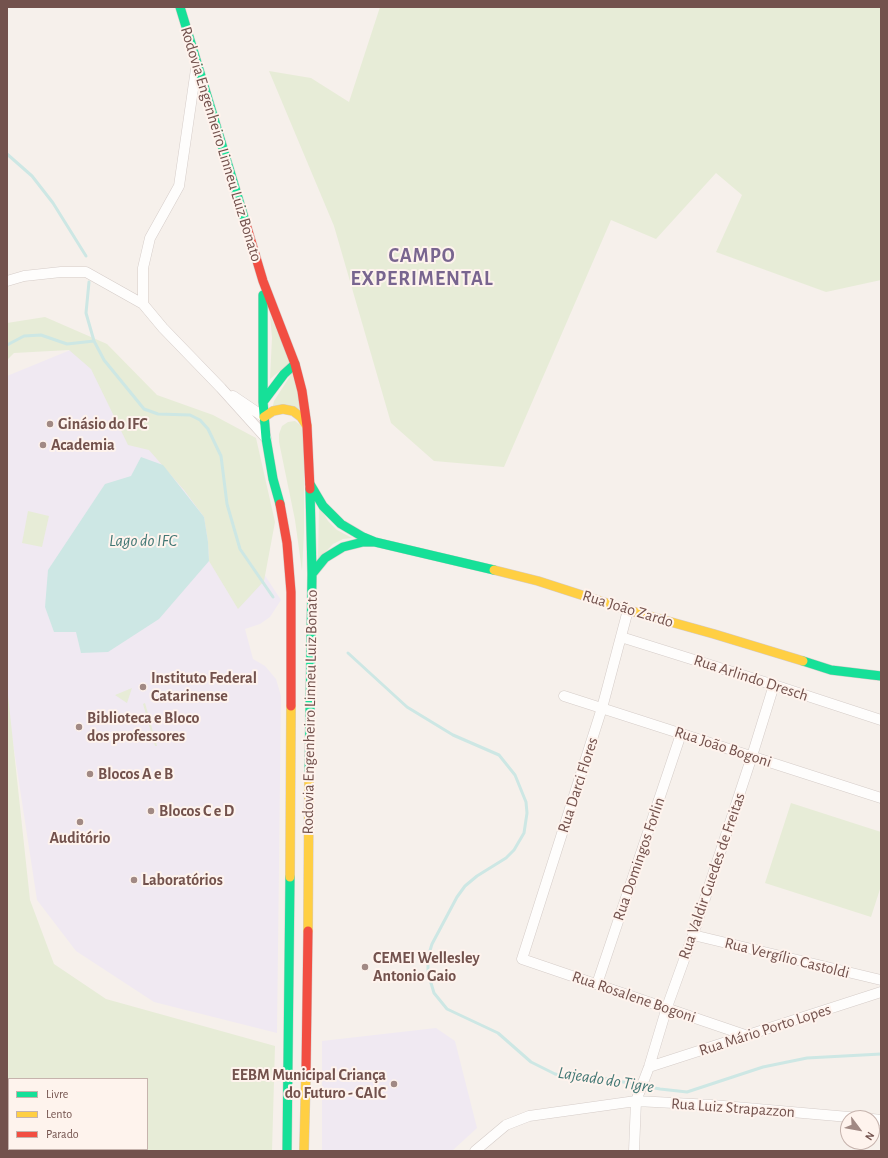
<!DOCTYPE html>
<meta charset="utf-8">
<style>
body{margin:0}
#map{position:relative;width:888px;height:1158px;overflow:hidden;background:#f6f0eb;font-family:"Alegreya Sans",sans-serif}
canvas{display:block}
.frame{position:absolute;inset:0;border:8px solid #73524d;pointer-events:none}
.legend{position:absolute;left:8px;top:1078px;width:140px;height:72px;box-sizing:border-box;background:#fef3ed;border:1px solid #c6b3ad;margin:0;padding:5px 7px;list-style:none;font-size:12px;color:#73524d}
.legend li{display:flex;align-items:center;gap:8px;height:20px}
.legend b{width:20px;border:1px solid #c6b3ad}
.north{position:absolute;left:840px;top:1110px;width:40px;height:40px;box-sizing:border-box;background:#fef3ed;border:1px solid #c6b3ad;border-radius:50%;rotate:122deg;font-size:11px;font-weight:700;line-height:16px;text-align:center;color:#73524d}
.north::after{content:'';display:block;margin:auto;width:14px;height:18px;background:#a18984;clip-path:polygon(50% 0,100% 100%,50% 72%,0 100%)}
</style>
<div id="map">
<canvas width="888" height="1158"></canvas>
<div class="frame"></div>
<ul class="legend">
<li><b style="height:5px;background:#16e098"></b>Livre</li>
<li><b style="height:5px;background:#ffcf43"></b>Lento</li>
<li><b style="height:5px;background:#f24e42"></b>Parado</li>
</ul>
<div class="north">N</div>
</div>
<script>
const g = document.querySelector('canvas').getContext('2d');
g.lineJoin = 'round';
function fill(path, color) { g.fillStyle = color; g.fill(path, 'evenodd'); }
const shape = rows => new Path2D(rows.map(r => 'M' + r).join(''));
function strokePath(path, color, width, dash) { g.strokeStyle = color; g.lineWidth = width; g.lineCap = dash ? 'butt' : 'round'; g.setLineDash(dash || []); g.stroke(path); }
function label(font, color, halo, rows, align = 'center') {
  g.font = font + ' "Alegreya Sans",sans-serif'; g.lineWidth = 4; g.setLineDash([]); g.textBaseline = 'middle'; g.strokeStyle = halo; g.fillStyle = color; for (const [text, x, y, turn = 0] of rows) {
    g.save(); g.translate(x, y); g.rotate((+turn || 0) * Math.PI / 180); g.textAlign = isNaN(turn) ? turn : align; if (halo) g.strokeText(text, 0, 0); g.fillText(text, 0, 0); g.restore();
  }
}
fill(shape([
 [85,344,191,462,281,600,270,617,260,624,245,629,253,659,265,666,276,679,281,696,277,1033,154,1002,76,951,37,900,7,704,7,376],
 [436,1028,455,1041,477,1128,452,1151,322,1151,322,1041]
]), '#f0e9f2');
fill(shape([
 [380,7,881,7,881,280,826,292,716,252,742,195,716,173,656,239,611,220,504,467,434,461,391,423,334,226,269,71,311,78,349,102],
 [270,315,291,362,270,379,272,338],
 [45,317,107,344,157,395,213,415,256,438,275,522,264,581,238,609,209,561,208,542,204,517,184,490,149,450,128,445,91,369,69,350,14,353,7,360,7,323],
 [292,373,303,409,272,410,274,401],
 [295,421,304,428,304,532,302,571,295,520,279,442,279,434,282,426,288,422],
 [319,506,328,521,337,530,352,538,343,539,333,544,318,560],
 [28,511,49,516,42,547,22,543],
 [7,686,30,900,54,964,106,999,275,1046,272,1151,7,1151],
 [9,1079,147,1079,147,1149,9,1149],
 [132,688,127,703,115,695],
 [145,703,157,746,155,746,143,704],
 [791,803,881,832,881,886,871,917,765,883]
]), '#e7ecd7');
fill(shape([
 [141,457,163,465,204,517,208,542,209,561,159,619,108,652,81,653,76,632,54,632,45,607,48,570,105,484,131,476]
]), '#cde7e4');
strokePath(shape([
 [7,154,32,176,53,203,86,256],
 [89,282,86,313,94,341],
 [7,345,24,336,41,335,67,344,94,341,104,360,144,409,158,414,190,415,200,420,208,429,221,456,227,504,240,549,273,597],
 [348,653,407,707,453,735,499,755,515,775,526,802,527,813,524,833,514,850,506,858,477,876,465,886,457,897,432,944,428,957,428,973,434,993,447,1009,498,1033,531,1062,555,1074,569,1077,597,1077,660,1089,687,1092,763,1067,807,1058,881,1054]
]), '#cde7e4', 3);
const street = shape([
 [7,281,24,276,61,272,86,272,143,304,163,328,221,388,266,438],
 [143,304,143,268,150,238,179,186,196,69],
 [233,396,264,417],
 [628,610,602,708,522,959,745,1035],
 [621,637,774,685,881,720],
 [564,696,881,798],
 [693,935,881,980],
 [597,984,681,734],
 [649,1067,881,992],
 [872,1119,881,1120],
 [475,1151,506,1125,529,1116,636,1101,712,1105,860,1118],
 [634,1151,636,1101,649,1067,667,1007,693,935,752,756,774,685]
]);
const fast = shape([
 [180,7,246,224],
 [263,295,263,402,266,438,273,479,280,504],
 [263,402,284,374,295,364],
 [310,484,323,506,341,524,363,537,375,542,494,570],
 [312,574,325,558,343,547,363,542,374,542],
 [803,661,831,670,881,676],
 [309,780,312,574,310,489],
 [287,1151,290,877]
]);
const slow = shape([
 [264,417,273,411,283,409,293,411,301,417,307,426],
 [494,570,538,581,628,610,714,634,803,661],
 [290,877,291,706],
 [308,931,309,780],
 [304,1151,306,1071]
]);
const jam = shape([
 [246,224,263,281,295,364,302,391,307,426,310,489],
 [280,504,287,543,291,592,291,706],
 [306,1071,308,931]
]);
strokePath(street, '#d5ccc8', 11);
strokePath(fast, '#d5cbc8', 10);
strokePath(slow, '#d5cbc8', 10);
strokePath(jam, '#d5cbc8', 10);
strokePath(street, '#fefdfc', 10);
strokePath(fast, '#16e098', 9);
strokePath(slow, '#ffcf43', 9);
strokePath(jam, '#f24e42', 9);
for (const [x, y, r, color] of [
 [50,424,4,"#a18984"],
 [43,445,4,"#a18984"],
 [143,687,4,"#a18984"],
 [79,727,4,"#a18984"],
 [90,774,4,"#a18984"],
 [151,811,4,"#a18984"],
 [80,822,4,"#a18984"],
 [134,880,4,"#a18984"],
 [365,967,4,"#a18984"],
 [394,1084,4,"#a18984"]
]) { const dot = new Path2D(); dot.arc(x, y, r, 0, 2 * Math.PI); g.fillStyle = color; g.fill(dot); strokePath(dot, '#fef3ed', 1.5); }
label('16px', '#73524d', '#fef3ed', [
 ["Rodovia Engenheiro Linneu Luiz Bonato",221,144,73],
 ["Rua João Zardo",628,609,17],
 ["Rua Arlindo Dresch",751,678,18],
 ["Rodovia Engenheiro Linneu Luiz Bonato",310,712,-89],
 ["Rua João Bogoni",723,747,18],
 ["Rua Darci Flores",578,785,-72],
 ["Rua Domingos Forlin",639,859,-71],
 ["Rua Valdir Guedes de Freitas",712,876,-71],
 ["Rua Vergílio Castoldi",787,958,14],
 ["Rua Rosalene Bogoni",634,997,19],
 ["Rua Mário Porto Lopes",765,1030,-18],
 ["Rua Luiz Strapazzon",733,1108,4]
]);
label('bold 16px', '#73524d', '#fef3ed', [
 ["Ginásio do IFC",58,424],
 ["Academia",51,445],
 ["Instituto Federal",151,678],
 ["Catarinense",151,696],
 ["Biblioteca e Bloco",87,718],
 ["dos professores",87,736],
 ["Blocos A e B",98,774],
 ["Blocos C e D",159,811],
 ["Auditório",80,838,"center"],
 ["Laboratórios",142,880],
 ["CEMEI Wellesley",373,958],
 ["Antonio Gaio",373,976],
 ["EEBM Municipal Criança",386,1075,"right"],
 ["do Futuro - CAIC",386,1093,"right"]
], 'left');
label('italic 17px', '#427774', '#fef3ed', [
 ["Lago do IFC",143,541],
 ["Lajeado do Tigre",606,1080,9]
]);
g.letterSpacing = '1px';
label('bold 20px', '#78658f', '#fef3ed', [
 ["CAMPO",422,256],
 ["EXPERIMENTAL",422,279]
]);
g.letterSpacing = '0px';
</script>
